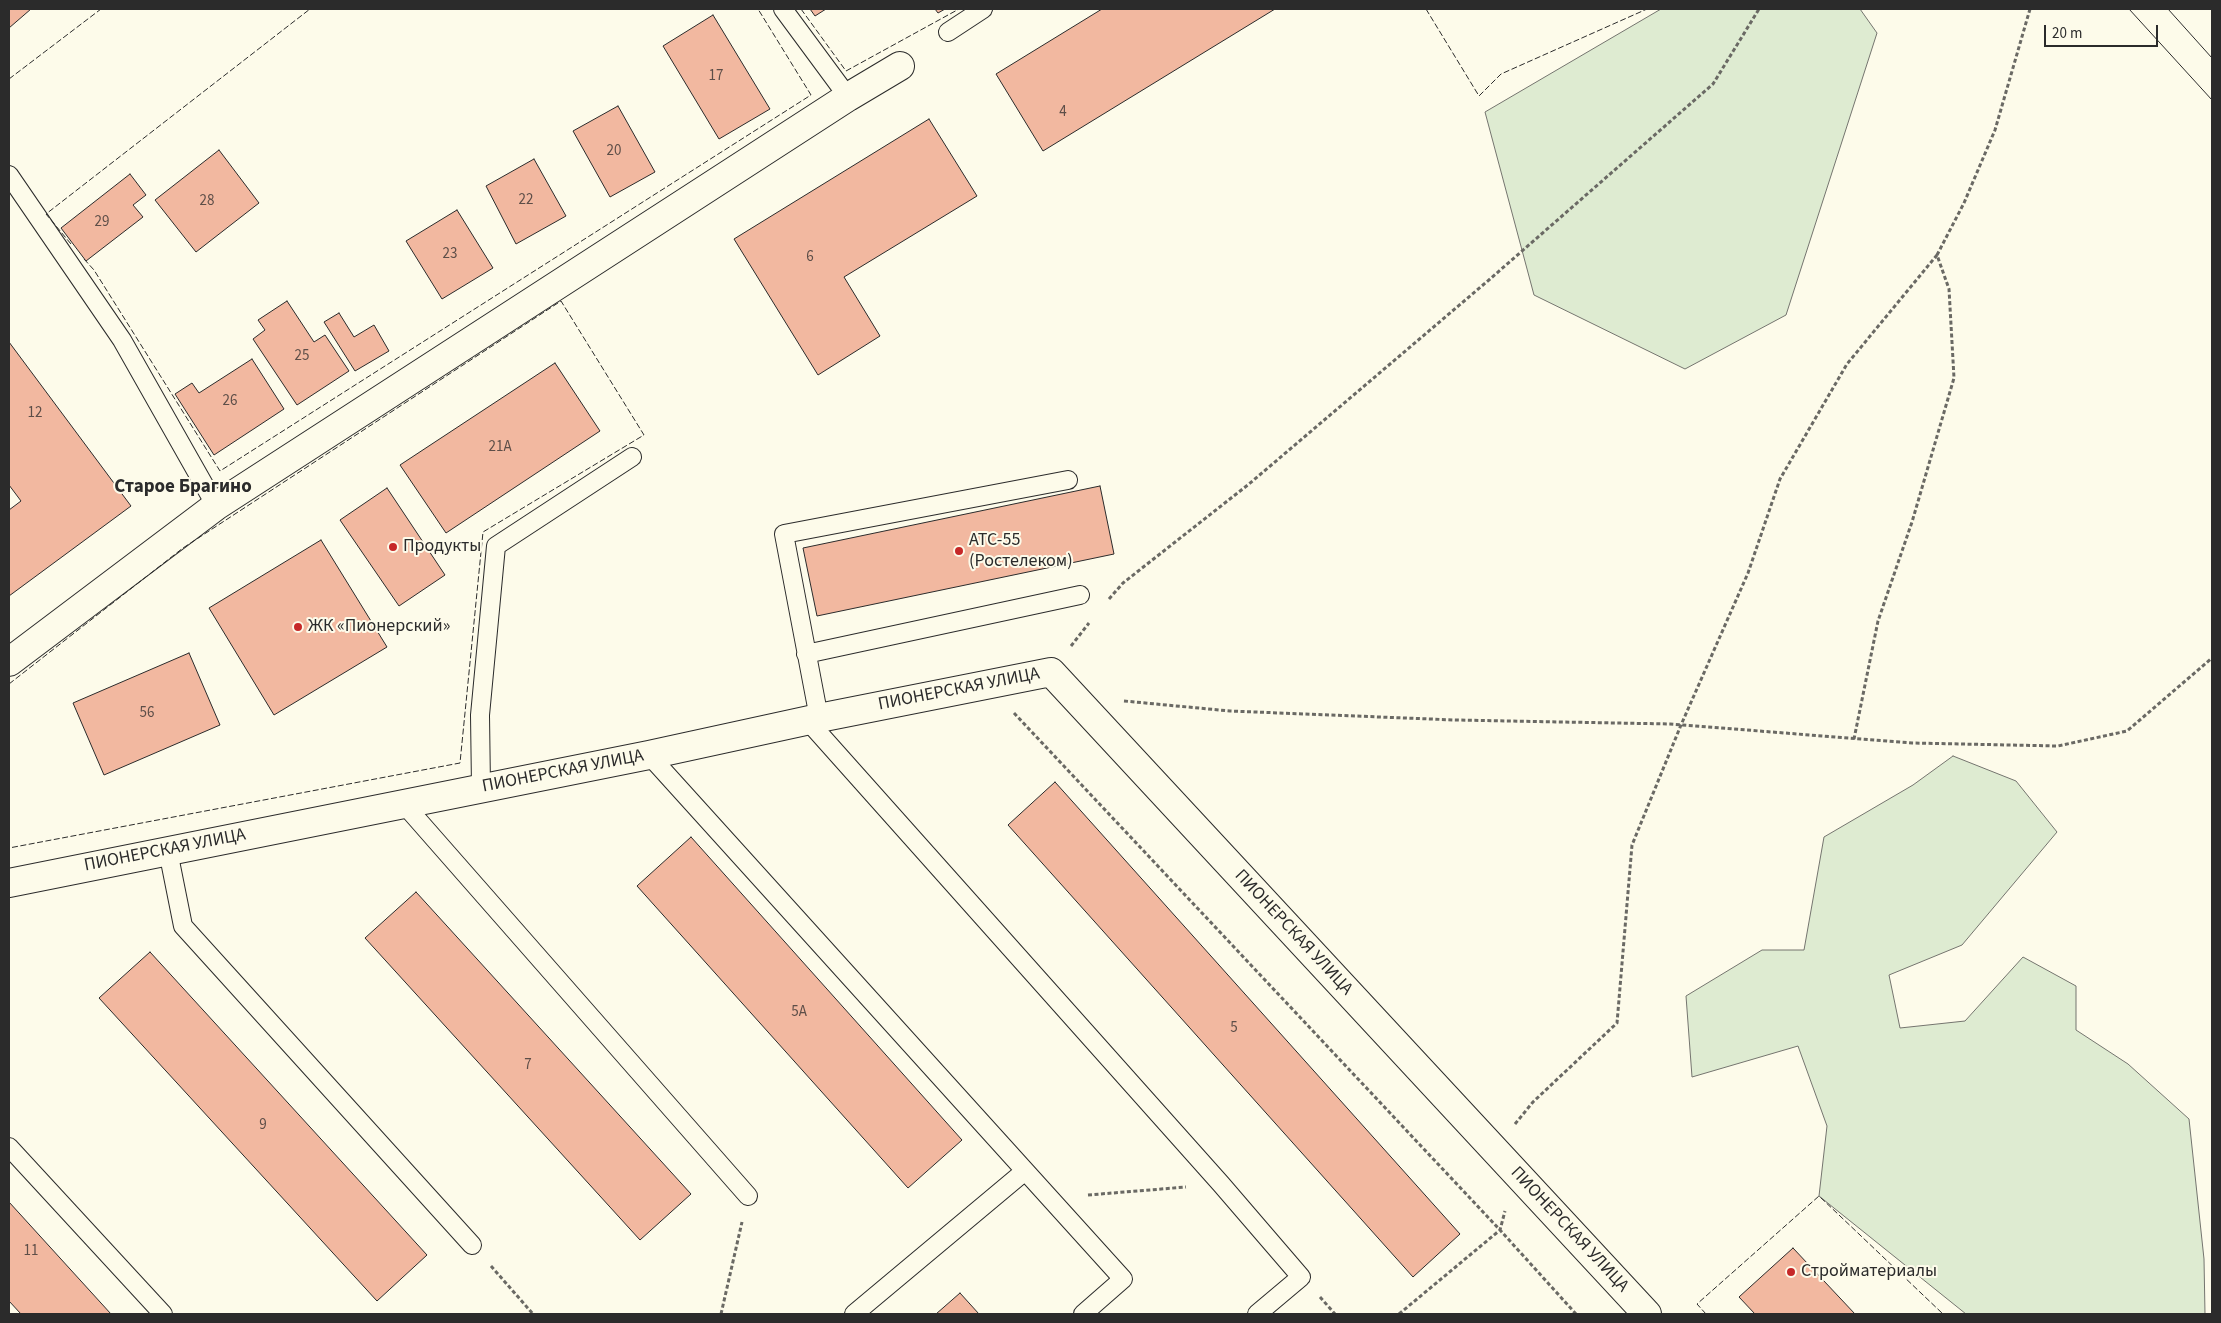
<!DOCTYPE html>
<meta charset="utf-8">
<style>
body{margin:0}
#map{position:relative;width:2221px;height:1323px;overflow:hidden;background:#fdfbea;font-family:"Source Sans 3",sans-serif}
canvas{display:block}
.frame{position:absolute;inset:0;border:10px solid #2b2b2b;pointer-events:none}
.scale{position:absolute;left:2044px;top:25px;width:114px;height:22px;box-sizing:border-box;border:2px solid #2b2b2b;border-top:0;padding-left:6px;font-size:15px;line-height:18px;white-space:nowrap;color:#2b2b2b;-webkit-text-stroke:4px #fdfbea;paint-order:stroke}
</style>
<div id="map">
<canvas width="2221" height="1323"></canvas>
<div class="frame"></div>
<div class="scale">20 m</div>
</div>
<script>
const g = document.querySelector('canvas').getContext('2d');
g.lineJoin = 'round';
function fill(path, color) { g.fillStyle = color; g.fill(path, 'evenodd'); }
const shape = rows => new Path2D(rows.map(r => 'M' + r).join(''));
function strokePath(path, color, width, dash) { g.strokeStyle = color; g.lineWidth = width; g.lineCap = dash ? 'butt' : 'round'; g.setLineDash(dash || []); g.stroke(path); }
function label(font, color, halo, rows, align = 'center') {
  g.font = font + ' "Source Sans 3",sans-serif'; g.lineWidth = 4; g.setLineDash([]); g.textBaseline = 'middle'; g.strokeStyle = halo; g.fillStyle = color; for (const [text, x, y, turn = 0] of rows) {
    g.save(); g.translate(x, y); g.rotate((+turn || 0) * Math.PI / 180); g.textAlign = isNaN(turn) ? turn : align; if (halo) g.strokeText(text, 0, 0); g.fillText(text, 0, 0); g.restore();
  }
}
const green = shape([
 [1661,9,1860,9,1877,33,1786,315,1685,369,1534,295,1485,112,1661,9],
 [1953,756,2016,781,2057,832,1962,945,1889,975,1900,1028,1965,1021,2023,957,2076,986,2076,1030,2128,1064,2189,1119,2204,1259,2205,1314,1966,1314,1819,1196,1827,1126,1798,1046,1692,1077,1686,996,1762,950,1804,950,1824,837,1913,785,1953,756]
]);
fill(green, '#deebd1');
strokePath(green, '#74746e', 1);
const building = shape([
 [9,9,31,9,9,28,9,9],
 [810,9,826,9,815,16,810,9],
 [935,9,945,9,938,13,935,9],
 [1102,9,1275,9,1043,151,996,74,1102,9],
 [713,15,770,109,719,139,663,46,713,15],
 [618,106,655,172,610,197,573,131,618,106],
 [929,119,977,196,844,277,880,336,818,375,734,239,929,119],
 [219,150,259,203,196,252,155,200,219,150],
 [534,159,566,216,516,244,486,186,534,159],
 [130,174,146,195,133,205,143,217,86,261,61,228,130,174],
 [457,210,493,268,442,299,406,241,457,210],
 [287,301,314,342,325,335,349,371,297,405,253,339,265,330,258,320,287,301],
 [339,313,354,337,374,325,389,351,355,371,324,322,339,313],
 [9,342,131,506,9,596,9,510,21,501,9,485,9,342],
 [252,359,284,409,214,455,175,394,192,383,199,393,252,359],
 [555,363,600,431,446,533,400,465,555,363],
 [1100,486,1114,554,817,616,803,548,1100,486],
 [387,488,445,575,399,606,340,520,387,488],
 [321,540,387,647,274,715,209,608,321,540],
 [189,653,220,725,104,775,73,703,189,653],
 [1055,782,1460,1234,1413,1277,1008,825,1055,782],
 [691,837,962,1140,908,1188,637,886,691,837],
 [416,892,691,1194,640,1240,365,938,416,892],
 [150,952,427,1255,377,1301,99,998,150,952],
 [9,1202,111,1314,21,1314,9,1301,9,1202],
 [1793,1248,1855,1314,1755,1314,1739,1297,1793,1248],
 [960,1293,979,1314,936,1314,960,1293]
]);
fill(building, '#f2b8a0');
strokePath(building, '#2b2b2b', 1);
const lane = shape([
 [783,9,848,97],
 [948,32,983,9],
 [9,175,122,340,216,506],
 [806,654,1080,595],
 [819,718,784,534,1068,480],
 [808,721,1221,1184,1301,1277,1257,1314],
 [649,755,1123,1279,1083,1314],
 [481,787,480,715,496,546,632,457],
 [403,803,748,1196],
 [168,851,183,926,472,1245],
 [9,1147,163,1314],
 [854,1314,1025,1171]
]);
const street = shape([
 [9,662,216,506,848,97,900,66],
 [9,883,649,755,819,718,1051,672,1647,1314]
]);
strokePath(lane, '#2b2b2b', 20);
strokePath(street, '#2b2b2b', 30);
strokePath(shape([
 [1937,255,1964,203,1995,130,2030,9],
 [1109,599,1123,583,1249,484,1490,279,1713,84,1759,9],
 [1071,646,1089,623],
 [1124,701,1230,711,1455,720,1670,724,1912,743,2058,746,2127,731,2212,658],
 [1014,713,1500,1230,1576,1314],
 [1515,1124,1533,1102,1617,1023,1632,845,1681,725,1748,573,1780,479,1847,364,1937,255,1949,289,1954,378,1912,522,1878,621,1854,739],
 [1088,1195,1186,1187],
 [491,1266,533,1314],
 [1320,1297,1335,1314],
 [721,1314,742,1222],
 [1399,1314,1500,1230,1505,1211]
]), '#6a6964', 3, [4, 2.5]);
strokePath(lane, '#fdfbea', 18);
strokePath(street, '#fdfbea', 28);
strokePath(shape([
 [2129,9,2212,100],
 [2168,9,2212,58]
]), '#2b2b2b', 1);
strokePath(shape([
 [801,9,846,71,959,9],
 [1426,9,1479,96,1501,74,1647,9],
 [9,79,101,9],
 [71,244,46,214,310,9],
 [84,259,94,270,220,471,811,95,758,9],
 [9,684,183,548,561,301,644,435,483,532,460,763,9,848],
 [1706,1314,1697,1304,1819,1196,1943,1314]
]), '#2b2b2b', 1, [6, 2.5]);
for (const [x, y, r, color] of [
 [393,547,5,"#c62828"],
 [959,551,5,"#c62828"],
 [298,627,5,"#c62828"],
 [1791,1272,5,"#c62828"]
]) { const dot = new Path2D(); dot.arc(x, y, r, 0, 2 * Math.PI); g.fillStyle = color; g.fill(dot); strokePath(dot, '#fdfbea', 2); }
label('15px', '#5d4e48', null, [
 ["17",716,77],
 ["4",1063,113],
 ["20",614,152],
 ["22",526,201],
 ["28",207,202],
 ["29",102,223],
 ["23",450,255],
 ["6",810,258],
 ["25",302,357],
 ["26",230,402],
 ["12",35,414],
 ["21А",500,448],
 ["56",147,714],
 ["5А",799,1013],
 ["5",1234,1029],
 ["7",528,1066],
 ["9",263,1126],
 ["11",31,1252]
]);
label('18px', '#2b2b2b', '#fdfbea', [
 ["АТС-55",969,541],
 ["(Ростелеком)",969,562],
 ["Продукты",403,547],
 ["ЖК «Пионерский»",308,627],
 ["Стройматериалы",1801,1272]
], 'left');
label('18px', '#2b2b2b', '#fdfbea', [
 ["ПИОНЕРСКАЯ УЛИЦА",959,690,-11],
 ["ПИОНЕРСКАЯ УЛИЦА",563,772,-11],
 ["ПИОНЕРСКАЯ УЛИЦА",165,851,-11],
 ["ПИОНЕРСКАЯ УЛИЦА",1293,933,47],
 ["ПИОНЕРСКАЯ УЛИЦА",1569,1230,47]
]);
label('bold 19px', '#2b2b2b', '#fdfbea', [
 ["Старое Брагино",183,488]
]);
</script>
